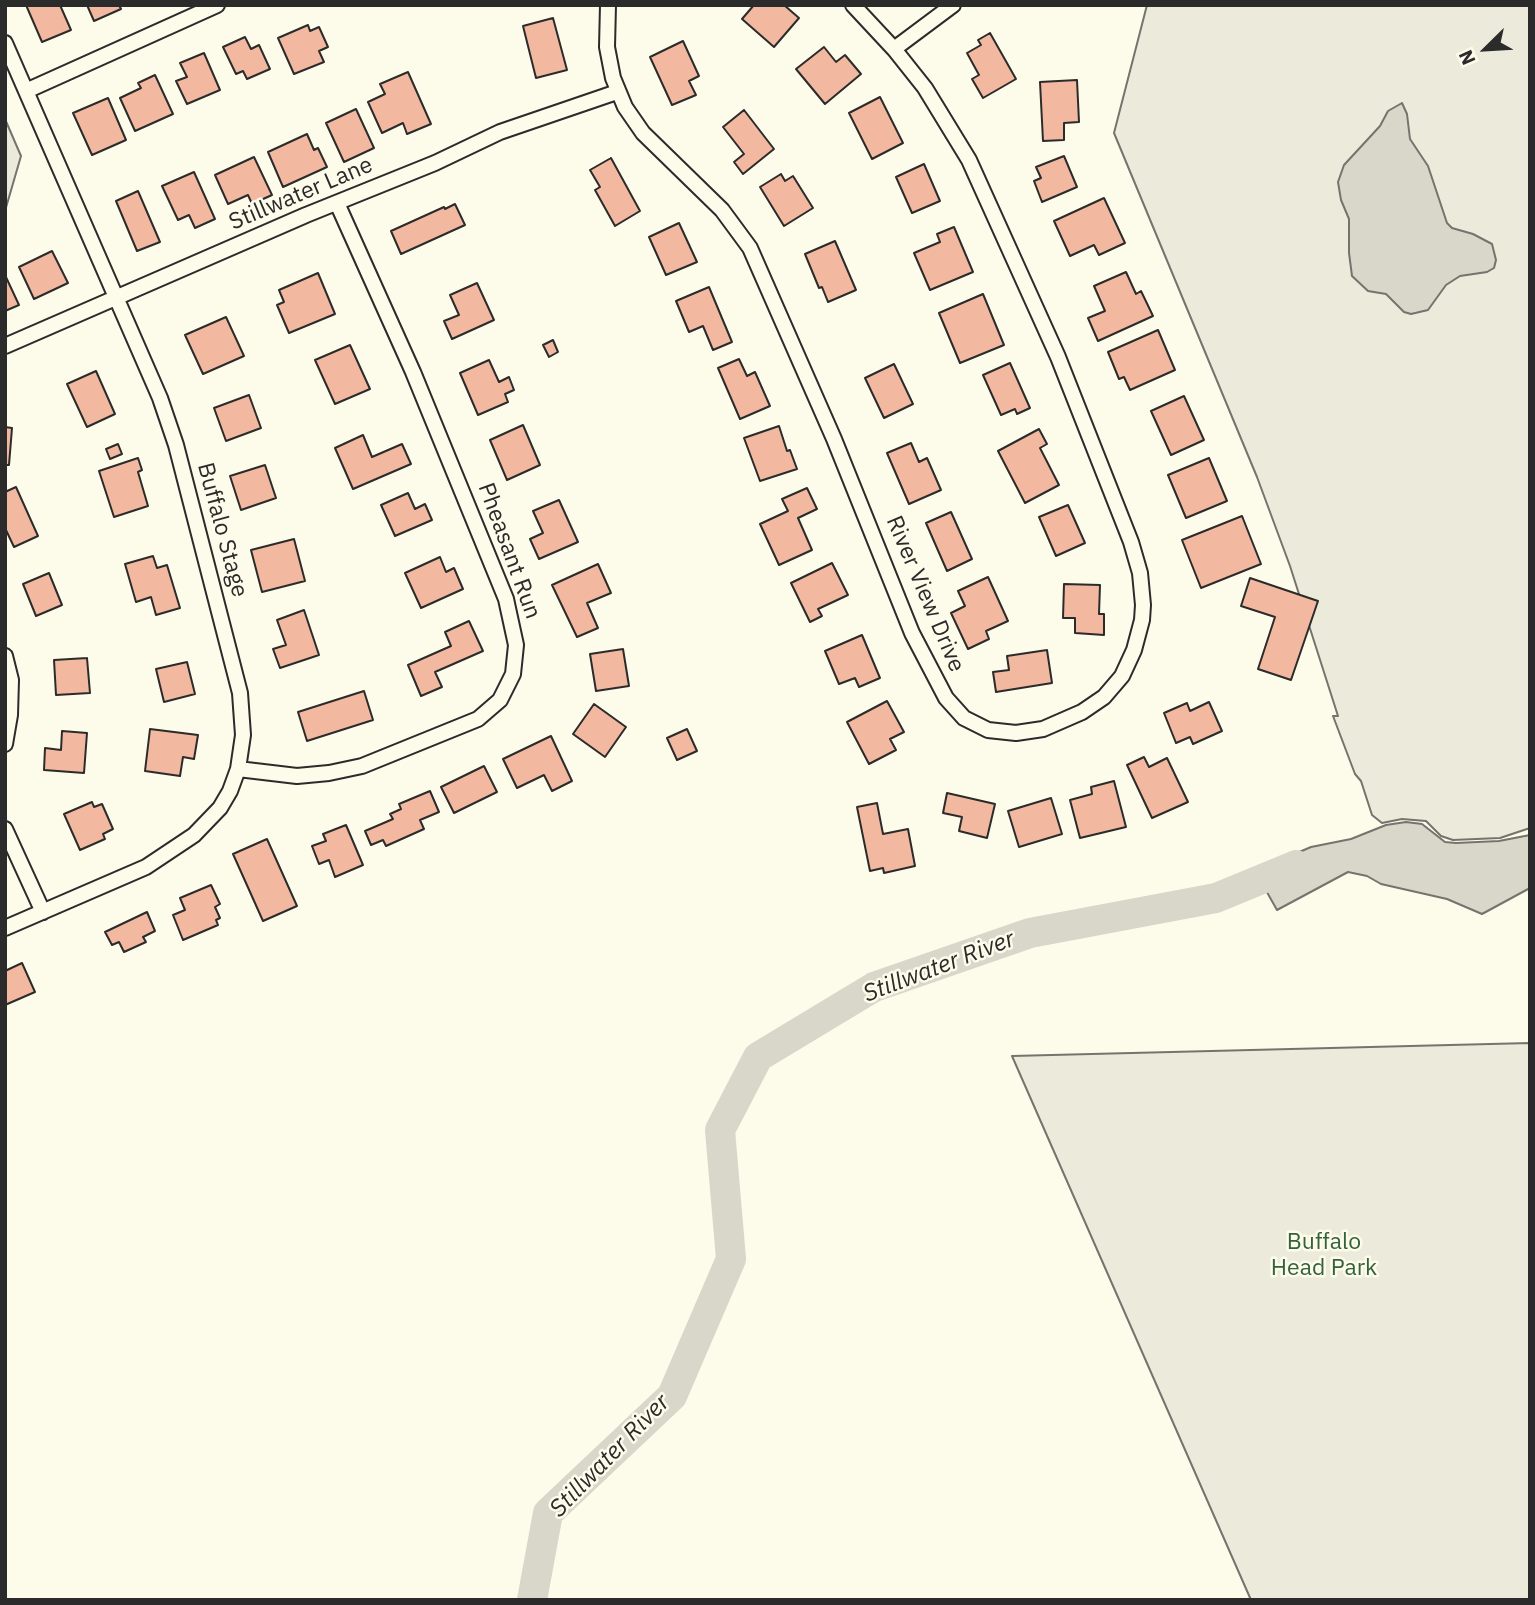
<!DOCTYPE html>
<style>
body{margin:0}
#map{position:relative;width:1535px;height:1605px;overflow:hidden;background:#fdfbea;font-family:"IBM Plex Sans",sans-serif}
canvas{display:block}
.frame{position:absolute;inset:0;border:7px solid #2b2b2b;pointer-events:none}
.north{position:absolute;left:1451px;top:14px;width:70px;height:70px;-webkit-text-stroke:5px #fdfbea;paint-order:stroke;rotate:246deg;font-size:19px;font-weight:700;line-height:28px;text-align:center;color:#2b2b2b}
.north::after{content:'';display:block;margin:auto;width:24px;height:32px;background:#2b2b2b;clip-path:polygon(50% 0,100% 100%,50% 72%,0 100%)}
</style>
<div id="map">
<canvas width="1535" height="1605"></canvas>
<div class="frame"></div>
<div class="north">N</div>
</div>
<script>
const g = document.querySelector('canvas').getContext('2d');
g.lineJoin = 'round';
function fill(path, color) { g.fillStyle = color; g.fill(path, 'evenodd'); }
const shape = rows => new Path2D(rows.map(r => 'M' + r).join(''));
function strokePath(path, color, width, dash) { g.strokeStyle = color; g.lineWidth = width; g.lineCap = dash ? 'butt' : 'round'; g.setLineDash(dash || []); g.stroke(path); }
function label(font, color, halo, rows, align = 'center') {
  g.font = font + ' "IBM Plex Sans",sans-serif'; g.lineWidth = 5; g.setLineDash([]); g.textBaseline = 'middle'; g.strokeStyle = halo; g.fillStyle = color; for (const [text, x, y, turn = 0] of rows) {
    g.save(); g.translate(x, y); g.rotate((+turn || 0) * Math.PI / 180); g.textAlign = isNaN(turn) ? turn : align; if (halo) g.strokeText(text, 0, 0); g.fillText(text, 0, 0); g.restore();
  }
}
const green = shape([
 [1147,5,1530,5,1530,828,1500,838,1453,840,1441,836,1426,821,1402,819,1382,823,1372,815,1361,781,1355,774,1333,716,1338,716,1290,566,1257,477,1114,133,1147,5],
 [1530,1043,1530,1600,1251,1600,1012,1056,1530,1043]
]);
fill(green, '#ecebdb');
strokePath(green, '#74746e', 2);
const parking = shape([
 [5,119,21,156,5,211,5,119]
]);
fill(parking, '#eceadb');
strokePath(parking, '#74746e', 2);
const water = shape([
 [1402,103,1407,114,1410,139,1428,166,1447,223,1452,228,1473,234,1492,244,1496,260,1494,268,1487,272,1460,276,1446,285,1428,310,1411,314,1404,312,1386,294,1368,291,1352,276,1349,253,1349,219,1341,200,1338,182,1344,165,1380,126,1388,111,1402,103],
 [1406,822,1422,824,1445,842,1456,843,1499,841,1530,835,1530,888,1482,914,1447,899,1381,884,1367,876,1348,872,1277,910,1255,871,1311,847,1351,839,1386,825,1406,822]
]);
fill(water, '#d8d7c9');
strokePath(water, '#74746e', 2);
strokePath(shape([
 [532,1600,548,1513,672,1396,731,1259,720,1130,758,1057,874,987,1030,933,1216,898,1296,865]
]), '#d8d7c9', 30);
const building = shape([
 [26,5,60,5,71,30,42,42,26,5],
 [87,5,119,5,121,9,94,21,87,5],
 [754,5,784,5,799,18,774,47,742,19,754,5],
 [553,18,567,70,536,78,523,26,553,18],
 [308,25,310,31,319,27,328,47,319,51,324,62,294,74,278,38,308,25],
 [990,33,1016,79,983,98,972,79,979,75,967,53,981,45,978,40,990,33],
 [245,37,251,49,259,45,270,69,247,79,243,71,236,74,223,47,245,37],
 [683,41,699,76,689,81,696,95,672,105,650,57,683,41],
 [824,47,836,62,845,55,861,74,825,104,796,69,824,47],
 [204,53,220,90,187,104,176,81,187,77,180,63,204,53],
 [408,72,431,124,407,134,403,123,382,133,368,102,385,94,380,84,408,72],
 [155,75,173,114,135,131,120,98,141,88,138,83,155,75],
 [1077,80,1079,122,1064,123,1064,140,1043,141,1040,82,1077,80],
 [880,97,903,143,872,159,849,113,880,97],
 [108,98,126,140,92,155,73,113,108,98],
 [356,109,374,148,344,162,326,123,356,109],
 [744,110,774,149,743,174,734,162,744,154,723,127,744,110],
 [307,134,314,150,318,148,327,167,283,187,268,152,307,134],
 [1064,156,1077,187,1042,202,1034,181,1041,178,1036,167,1064,156],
 [254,157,272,195,252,204,248,195,228,204,215,175,254,157],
 [611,158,640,211,615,226,595,190,600,187,590,170,611,158],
 [924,164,940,201,912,213,896,177,924,164],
 [194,172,215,219,195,228,189,215,178,220,162,186,194,172],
 [781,174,785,181,793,176,813,208,784,226,760,187,781,174],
 [138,191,160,242,137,251,116,201,138,191],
 [1104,198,1125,243,1099,255,1094,245,1070,256,1054,221,1104,198],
 [455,204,465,225,401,254,391,231,444,207,445,209,455,204],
 [679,223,697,262,666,275,649,237,679,223],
 [954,227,973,272,930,290,914,253,940,242,937,234,954,227],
 [835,241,856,290,828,302,822,287,819,288,805,254,835,241],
 [52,251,68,283,34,299,19,267,52,251],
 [1126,272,1136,294,1141,291,1153,316,1098,341,1088,318,1105,311,1094,286,1126,272],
 [318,273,335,314,289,333,277,305,284,302,279,290,318,273],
 [5,275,19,305,5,311,5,275],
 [477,283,494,320,452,339,444,321,459,315,450,295,477,283],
 [709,287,732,342,713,350,703,326,689,332,676,301,709,287],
 [983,294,1004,345,960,363,939,313,983,294],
 [226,317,244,356,203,374,185,335,226,317],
 [1158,330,1175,370,1130,390,1124,377,1119,379,1108,352,1158,330],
 [553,340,558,352,549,357,543,345,553,340],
 [350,345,370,389,335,404,315,360,350,345],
 [739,359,747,376,755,372,770,406,740,419,718,368,739,359],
 [489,360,499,382,509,377,514,390,505,394,508,402,478,415,460,373,489,360],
 [1010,363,1030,408,1017,414,1015,409,1001,415,983,375,1010,363],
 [894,364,913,404,884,418,865,378,894,364],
 [96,371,115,414,87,427,67,384,96,371],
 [249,395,261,428,226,441,214,408,249,395],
 [1184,396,1204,440,1171,455,1151,411,1184,396],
 [523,425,540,465,507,480,490,440,523,425],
 [779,426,787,451,790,450,797,469,760,481,744,438,779,426],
 [5,427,12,428,9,465,5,465,5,427],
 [1039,429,1047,444,1040,448,1059,485,1025,503,998,451,1039,429],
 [363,435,372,457,402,444,411,464,353,489,335,448,363,435],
 [911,443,919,462,927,458,941,490,909,504,887,453,911,443],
 [118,444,122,454,110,459,106,449,118,444],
 [138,458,142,470,138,472,148,506,114,517,99,471,138,458],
 [1209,458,1227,501,1186,518,1168,475,1209,458],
 [265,465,276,498,241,510,230,476,265,465],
 [16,487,38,536,14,547,5,528,5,492,16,487],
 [807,488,817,509,798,518,812,550,779,565,760,524,788,511,782,499,807,488],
 [408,493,415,509,425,504,432,520,395,536,381,505,408,493],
 [559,500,578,542,539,559,530,539,543,533,533,511,559,500],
 [1068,505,1085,543,1056,556,1039,517,1068,505],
 [951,512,972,559,947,571,926,523,951,512],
 [1242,516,1261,564,1201,588,1182,540,1242,516],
 [294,539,305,581,262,592,251,550,294,539],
 [153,556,157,568,167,565,180,608,156,615,151,597,136,602,125,564,153,556],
 [440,557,446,572,454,568,463,589,421,608,405,573,440,557],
 [832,563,848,595,818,609,822,616,810,622,791,583,832,563],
 [598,564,611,593,587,603,598,628,577,637,552,585,598,564],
 [49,573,62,605,36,616,23,584,49,573],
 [988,577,1008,621,986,631,989,639,968,649,951,613,965,606,958,591,988,577],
 [1250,578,1318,601,1291,680,1258,669,1275,617,1241,606,1250,578],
 [1064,584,1100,585,1099,614,1104,614,1104,635,1075,633,1075,618,1063,618,1064,584],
 [304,610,319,655,280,668,273,649,286,645,277,620,304,610],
 [469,621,483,651,435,672,442,687,421,696,408,665,451,646,445,632,469,621],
 [862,635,880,678,859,687,855,678,839,684,825,651,862,635],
 [623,649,629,686,596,691,590,654,623,649],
 [1047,650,1052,683,996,692,993,672,1009,670,1007,656,1047,650],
 [87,658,90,693,56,695,54,660,87,658],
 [187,662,195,694,164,702,156,669,187,662],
 [364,691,373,720,307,741,298,712,364,691],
 [887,701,904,732,890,739,896,750,869,764,847,722,887,701],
 [1209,702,1222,731,1193,744,1190,737,1176,743,1164,713,1187,703,1190,711,1209,702],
 [594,704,626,727,605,757,573,734,594,704],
 [150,729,198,735,194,759,183,757,180,776,145,771,150,729],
 [687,729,697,751,677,760,667,738,687,729],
 [62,731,87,733,84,773,44,770,45,748,61,750,62,731],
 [551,736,572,781,552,791,544,775,517,788,503,759,551,736],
 [1144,757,1149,767,1167,758,1188,802,1152,818,1127,765,1144,757],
 [484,766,497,792,454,813,441,787,484,766],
 [1114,781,1126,827,1080,838,1070,800,1092,794,1091,787,1114,781],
 [430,791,439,812,420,820,424,829,386,846,383,840,371,845,365,831,393,819,390,814,401,809,399,804,430,791],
 [947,793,995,804,987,838,959,831,962,817,943,813,947,793],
 [1051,798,1062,834,1019,847,1008,811,1051,798],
 [92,802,94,807,102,804,113,829,103,834,105,839,80,850,64,814,92,802],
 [877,803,883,834,908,829,915,866,884,873,883,868,870,871,857,807,877,803],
 [346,825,363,865,335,877,329,860,319,864,312,846,326,841,323,834,346,825],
 [267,839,297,906,263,921,233,854,267,839],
 [211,885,220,904,215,907,220,918,216,920,218,925,183,940,173,915,185,910,180,898,211,885],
 [147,912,155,931,143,937,146,942,124,952,119,942,112,945,105,932,147,912],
 [22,963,35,992,5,1005,5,971,22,963]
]);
fill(building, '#f2b8a0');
strokePath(building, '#2b2b2b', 2);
const street = shape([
 [608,5,607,47,613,78,625,107,643,133,722,210,750,248,834,439,912,633,946,698,964,718,988,730,1016,733,1043,729,1082,712,1104,697,1122,676,1134,650,1142,620,1143,605,1140,573,1131,542,1058,357,969,160,925,88,894,49,853,5],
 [5,43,160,398,176,445,240,693,243,735,238,769,230,791,220,808,194,835,146,867,5,928],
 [894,49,953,5],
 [26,91,217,5],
 [5,346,306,215,435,163,500,132,617,92],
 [5,656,11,680,10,715,5,744],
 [238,769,297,776,329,773,362,766,478,719,500,700,513,674,516,645,506,599,413,372,337,203],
 [5,829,43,912]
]);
strokePath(street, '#2b2b2b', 18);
strokePath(street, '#fdfbea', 14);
label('23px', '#2b2b2b', '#fdfbea', [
 ["Stillwater Lane",301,194,-23],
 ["Buffalo Stage",222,530,75],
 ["Pheasant Run",509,551,70],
 ["River View Drive",925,594,67]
]);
label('23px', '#34623c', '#fdfbea', [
 ["Buffalo",1324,1242],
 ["Head Park",1324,1268]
]);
label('italic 24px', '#2b2b2b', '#fdfbea', [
 ["Stillwater River",939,967,-21],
 ["Stillwater River",610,1456,-46]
]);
</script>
